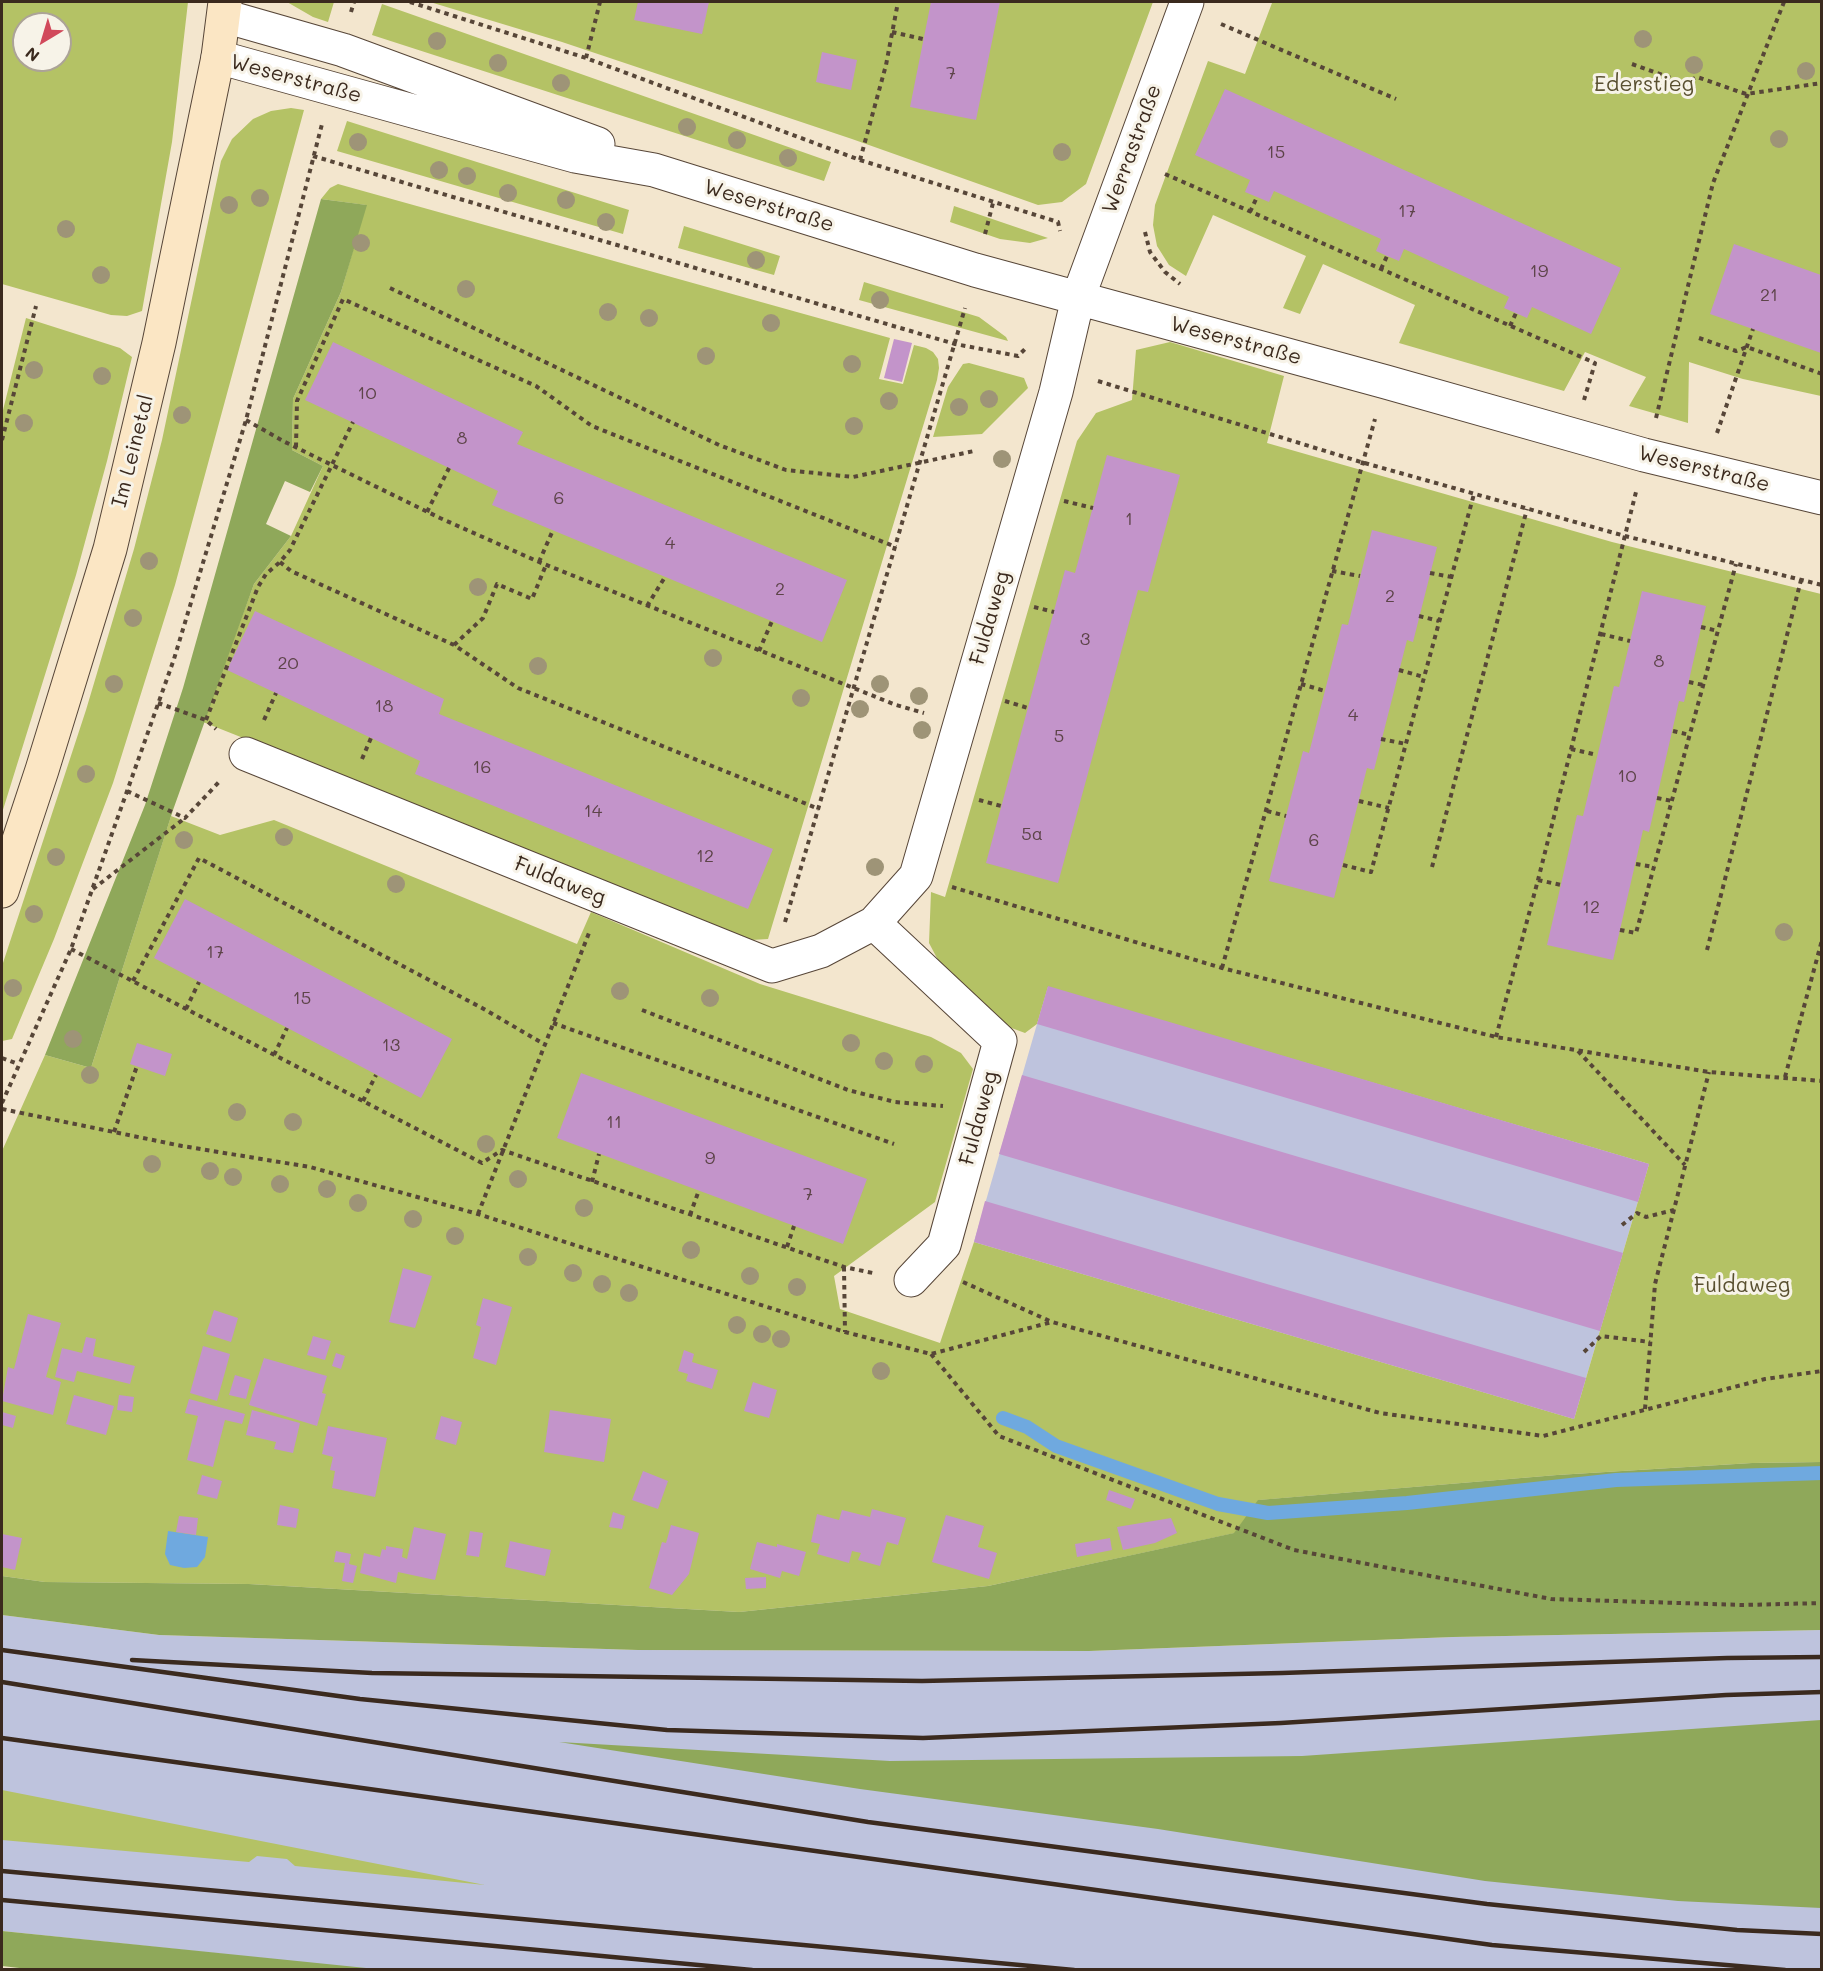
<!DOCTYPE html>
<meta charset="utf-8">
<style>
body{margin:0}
#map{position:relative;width:1823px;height:1971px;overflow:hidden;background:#f3e6ce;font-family:Mali,sans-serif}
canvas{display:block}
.frame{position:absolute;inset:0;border:3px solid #3b2a1e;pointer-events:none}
.north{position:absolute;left:12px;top:12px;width:60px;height:60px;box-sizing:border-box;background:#f7f3e8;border:2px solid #aca397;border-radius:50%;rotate:218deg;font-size:16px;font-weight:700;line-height:24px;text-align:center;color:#3b2a1e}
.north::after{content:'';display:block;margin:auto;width:21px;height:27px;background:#d1495b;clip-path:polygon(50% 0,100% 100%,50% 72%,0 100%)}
</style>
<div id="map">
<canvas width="1823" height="1971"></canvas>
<div class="frame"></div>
<div class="north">N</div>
</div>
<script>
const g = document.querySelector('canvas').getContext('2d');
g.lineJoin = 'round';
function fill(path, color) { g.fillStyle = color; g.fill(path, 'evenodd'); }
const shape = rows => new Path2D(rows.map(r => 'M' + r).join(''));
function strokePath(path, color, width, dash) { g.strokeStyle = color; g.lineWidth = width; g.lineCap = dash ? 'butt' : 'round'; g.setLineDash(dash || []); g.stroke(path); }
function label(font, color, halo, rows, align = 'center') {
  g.font = font + ' Mali,sans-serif'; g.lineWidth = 6; g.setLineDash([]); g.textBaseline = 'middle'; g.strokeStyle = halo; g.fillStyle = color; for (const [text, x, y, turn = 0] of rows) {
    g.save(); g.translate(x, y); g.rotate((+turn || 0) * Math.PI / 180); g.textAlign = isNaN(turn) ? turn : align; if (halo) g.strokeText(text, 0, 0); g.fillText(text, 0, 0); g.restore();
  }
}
fill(shape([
 [1048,986,1649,1164,1574,1419,974,1242],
 [2,1615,159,1635,638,1650,1089,1651,1453,1637,1821,1630,1821,1969,376,1970,2,1931]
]), '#bec3dd');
fill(shape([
 [2,2,188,2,172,142,142,311,127,316,111,315,2,284],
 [24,24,60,24,60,60,24,60],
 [287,2,334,2,328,22,313,17],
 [430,2,1153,2,1086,184,1062,202,1038,205,852,139,562,42],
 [1269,2,1821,2,1821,396,1743,379,1689,362,1688,423,1629,406,1646,377,1585,352,1564,391,1399,343,1415,305,1323,264,1300,314,1283,308,1306,256,1213,215,1186,276,1169,265,1157,246,1153,225,1155,205,1208,61,1245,74,1272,3],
 [382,4,831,162,824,181,372,35],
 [291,108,304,110,175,585,113,783,54,939,12,1039,2,1041,2,966,86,710,134,549,162,440,221,161,232,139,253,119,271,111],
 [347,121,629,210,623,234,337,151],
 [338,184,890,338,879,379,903,384,914,345,926,348,933,352,938,359,939,368,937,380,768,939,751,940,203,722,254,584,291,536,323,466,292,450,293,399,341,292,366,205,321,199,330,188],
 [954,206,1048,238,1030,243,1000,239,950,222],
 [684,226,780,256,774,275,678,248],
 [864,282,979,317,1006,337,1008,341,859,300],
 [26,318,120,348,132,357,107,461,76,575,2,813,2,414],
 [1170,342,1284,376,1267,443,1612,542,1821,594,1821,1462,1752,1463,1557,1475,1259,1500,1235,1533,988,1586,739,1612,249,1584,45,1582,2,1576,2,1151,45,1055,91,1068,171,816,220,835,274,820,577,944,591,912,760,984,931,1037,961,1053,973,1069,935,1202,834,1276,840,1309,940,1343,974,1242,1574,1419,1649,1164,1048,987,1037,1024,1025,1033,990,1020,947,977,929,943,931,892,945,897,1077,441,1096,413,1132,400,1136,350],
 [969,363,1024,378,1028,388,982,434,933,437,948,387,963,364],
 [2,1790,271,1843,485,1885,295,1866,287,1859,257,1856,249,1862,2,1840]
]), '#b4c265');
fill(shape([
 [321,199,367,205,341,292,293,399,292,450,323,466,310,492,285,481,266,524,291,536,254,584,173,810,91,1068,45,1055,145,805,183,688],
 [1821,1462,1821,1630,1453,1637,1089,1651,638,1650,159,1635,2,1615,2,1576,45,1582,249,1584,739,1612,988,1586,1234,1533,1258,1500,1557,1475,1752,1463],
 [1821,1720,1821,1908,1678,1901,1485,1881,1158,1829,860,1789,559,1742,890,1761,1302,1756],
 [2,1931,376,1969,28,1969,2,1966]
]), '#8fa85a');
fill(shape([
 [168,1531,208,1537,205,1557,197,1567,184,1568,170,1565,165,1554]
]), '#6fa9df');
strokePath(shape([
 [1003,1418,1027,1427,1056,1446,1218,1504,1268,1513,1407,1503,1616,1480,1822,1473]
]), '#6fa9df', 14);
fill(shape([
 [638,2,709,2,702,34,634,20],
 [931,2,1000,2,976,120,910,107],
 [822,52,857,60,851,90,816,82],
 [1225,89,1621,268,1591,334,1532,307,1527,318,1504,308,1509,297,1404,249,1399,261,1387,256,1376,251,1381,239,1274,191,1269,202,1245,192,1250,180,1195,155],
 [1734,244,1821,275,1821,353,1710,314],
 [894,339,912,343,902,382,884,378],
 [333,342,523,432,517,444,847,580,822,642,492,505,498,491,305,400],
 [1107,455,1180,475,1148,592,1138,590,1058,883,986,863,1065,570,1075,573],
 [1372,530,1437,547,1413,642,1407,640,1374,770,1367,768,1334,898,1269,881,1303,751,1309,753,1342,624,1348,625],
 [1642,591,1706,606,1684,702,1679,701,1649,832,1643,830,1613,960,1547,945,1577,815,1583,816,1614,686,1619,687],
 [255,611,444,699,439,714,773,849,748,909,415,774,420,761,227,670],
 [185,899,452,1039,421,1098,154,958],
 [1048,986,1649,1164,1638,1202,1037,1024],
 [137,1043,172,1054,165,1076,130,1064],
 [581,1073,867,1179,843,1244,557,1138],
 [1022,1075,1623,1253,1600,1331,999,1154],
 [985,1201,1586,1378,1574,1419,974,1242],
 [403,1268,432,1276,415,1328,389,1322],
 [483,1298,512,1307,496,1365,473,1358,481,1327,476,1325],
 [214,1310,238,1318,231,1342,206,1334],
 [28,1314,61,1323,46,1377,61,1382,53,1415,2,1401,8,1367,14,1369],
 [313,1336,331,1341,325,1360,307,1355],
 [86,1337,96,1339,93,1356,135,1366,130,1384,77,1371,74,1382,55,1377,62,1348,82,1353],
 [203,1346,230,1354,217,1401,190,1393],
 [684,1350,694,1354,692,1362,718,1370,712,1389,686,1381,688,1374,678,1371],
 [336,1353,345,1356,341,1369,332,1366],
 [264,1358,327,1376,322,1393,326,1394,317,1426,249,1405],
 [235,1375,251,1380,246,1399,229,1395],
 [753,1382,777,1390,769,1418,744,1411],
 [74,1395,114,1406,106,1435,66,1424],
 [119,1395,134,1397,132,1412,117,1410],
 [189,1399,245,1414,242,1424,225,1420,213,1467,187,1460,198,1416,185,1413],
 [252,1410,300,1423,293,1453,274,1449,276,1442,246,1435],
 [550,1410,611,1419,604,1462,544,1452],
 [2,1412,16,1416,13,1428,2,1425],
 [441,1416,462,1422,456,1445,435,1439],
 [328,1426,387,1438,375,1497,332,1488,335,1471,330,1470,333,1457,322,1454],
 [643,1471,668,1481,658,1509,632,1500],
 [202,1475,222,1481,217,1499,197,1494],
 [1109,1490,1135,1499,1131,1509,1106,1500],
 [280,1505,299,1509,296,1528,277,1525],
 [872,1509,906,1518,898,1545,887,1542,880,1566,858,1560,861,1553,852,1551,849,1563,817,1554,820,1544,811,1542,817,1514,839,1520,842,1510,870,1517],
 [613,1512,625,1516,622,1529,609,1527],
 [946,1515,984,1526,978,1547,997,1553,989,1579,932,1562],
 [179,1516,198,1518,196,1535,176,1532],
 [1171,1518,1177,1533,1155,1543,1123,1550,1117,1527],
 [671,1525,699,1533,689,1574,672,1595,649,1588,662,1542,666,1543],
 [414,1527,446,1534,435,1580,398,1572,396,1583,360,1573,364,1553,380,1557,382,1549,386,1550,386,1546,403,1549,402,1557,407,1559],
 [470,1531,483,1533,479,1557,466,1555],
 [2,1534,22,1538,15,1570,2,1567],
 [1110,1538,1112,1550,1077,1557,1075,1544],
 [510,1541,551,1550,545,1576,505,1567],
 [757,1542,777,1547,777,1544,806,1552,799,1576,782,1571,780,1578,750,1569],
 [336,1551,351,1554,349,1564,357,1566,353,1583,342,1581,345,1563,334,1562],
 [766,1577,766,1588,746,1589,745,1578]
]), '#c394ca');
const street = shape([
 [224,16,343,50,598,144],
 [218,57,575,156,654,170,975,270,1386,382,1644,455,1822,498],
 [246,754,772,966,821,951,874,923,916,876,1056,392,1078,298,1187,2],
 [874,923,1000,1041,944,1245,911,1280]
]);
const secondary = shape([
 [2,891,42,770,110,549,159,343,218,57,225,2]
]);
strokePath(street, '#574638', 35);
strokePath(secondary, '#574638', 35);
strokePath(shape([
 [410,2,586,58,860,160,1058,222,1060,231],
 [351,12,354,2],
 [1221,24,1396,99],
 [892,32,923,39],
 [586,58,600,2],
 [1632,64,1685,83,1697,77,1746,94,1822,83],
 [313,156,955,344,1018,356,1025,349],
 [860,160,886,65,898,2],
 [1165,174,1595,363,1584,400],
 [1250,212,1257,197],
 [1145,232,1150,252,1165,272,1180,284],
 [985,234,993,203],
 [1381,269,1387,256],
 [390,288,719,445,786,470,853,477,974,451],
 [1510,326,1516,313],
 [1699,338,1736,351,1747,347,1822,374],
 [1098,381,1361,462,1625,536,1822,585],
 [1656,418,1713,183,1784,2],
 [246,420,285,442,440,518,539,562,896,705,924,713],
 [1717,433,1753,329],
 [2,440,36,306],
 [296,447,297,401,343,299,536,386,592,426,896,547],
 [1064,501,1093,508],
 [427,512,449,468],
 [280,562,291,571,454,645,518,688,819,809],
 [539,562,553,530],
 [1332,571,1360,576],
 [1430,573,1452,577],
 [647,606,665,577],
 [1034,607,1054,612],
 [1419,616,1439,621],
 [1701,627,1718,631],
 [1601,634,1630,641],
 [454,645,483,618,497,584,532,599,546,565],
 [759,651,772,621],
 [1399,670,1424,677],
 [1689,682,1703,685],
 [1301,684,1325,691],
 [1005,701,1028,708],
 [158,703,206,720,216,729],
 [206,720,258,587,266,574,280,562,290,550,353,422],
 [264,720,276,693],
 [1673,731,1690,735],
 [1381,739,1406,744],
 [1571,749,1597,755],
 [362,759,371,738],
 [127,791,185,818,219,782],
 [1657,798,1672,801],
 [979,800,1001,806],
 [1359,801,1389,808],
 [1267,811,1286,816],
 [1636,864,1654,867],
 [1343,865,1371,872,1474,494],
 [1432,867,1527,509],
 [1538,880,1561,885],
 [952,887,1222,968,1496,1037,1709,1072,1822,1081],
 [93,889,185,818],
 [785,922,965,308],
 [1620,930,1636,933,1736,564],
 [71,949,482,1163,502,1150,844,1267,873,1273],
 [1707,950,1801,580],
 [1222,968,1375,419],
 [133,981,199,858,482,1008,544,1044],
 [186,1009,199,982],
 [642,1010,848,1090,895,1102,943,1106],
 [553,1023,894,1144],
 [1496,1037,1538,880,1636,492],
 [1578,1051,1685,1165],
 [274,1055,287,1028],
 [2,1058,18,1064],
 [1785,1077,1822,940],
 [363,1101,376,1075],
 [2,1103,71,949,174,659,246,420,322,124],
 [2,1109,182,1146,310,1167,478,1214,845,1332,931,1354,1052,1322,1380,1413,1543,1436,1765,1379,1822,1371],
 [114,1132,137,1066],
 [592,1182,599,1154],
 [478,1214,589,933],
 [690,1215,699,1190],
 [1622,1225,1637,1213,1646,1217,1674,1210],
 [787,1247,794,1226],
 [844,1267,845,1332],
 [963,1282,1052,1322],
 [1584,1352,1601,1336,1650,1342],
 [931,1354,999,1436,1294,1550,1551,1599,1743,1605,1822,1603],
 [1645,1409,1655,1284,1709,1072]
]), '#574638', 4, [4.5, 4.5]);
strokePath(street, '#fff', 33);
strokePath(secondary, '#fbe6c4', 33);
strokePath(shape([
 [2,1650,360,1699,667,1730,923,1738,1281,1723,1726,1695,1822,1692],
 [132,1660,372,1673,922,1681,1282,1673,1727,1658,1822,1657],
 [2,1682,868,1822,1487,1904,1737,1930,1822,1934],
 [2,1738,1492,1945,1785,1970],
 [2,1871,1074,1970],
 [2,1900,752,1970]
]), '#3b2a1e', 4.5);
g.fillStyle = '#9e9477';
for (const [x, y] of [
 [1643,39],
 [437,41],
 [498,63],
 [1694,65],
 [1806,71],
 [561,83],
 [687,127],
 [1779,139],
 [737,140],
 [358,142],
 [1062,152],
 [788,158],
 [439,170],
 [467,176],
 [508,193],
 [260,198],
 [566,200],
 [229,205],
 [606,222],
 [66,229],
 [361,243],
 [756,260],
 [101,275],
 [466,289],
 [880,300],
 [608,312],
 [649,318],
 [771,323],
 [706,356],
 [852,364],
 [34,370],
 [102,376],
 [989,399],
 [889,401],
 [959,407],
 [182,415],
 [24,423],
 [854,426],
 [1002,459],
 [149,561],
 [478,587],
 [133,618],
 [713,658],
 [538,666],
 [114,684],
 [880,684],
 [919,696],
 [801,698],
 [860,709],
 [922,730],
 [86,774],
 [284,837],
 [184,840],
 [56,857],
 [875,867],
 [396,884],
 [34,914],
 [1784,932],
 [13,988],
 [620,991],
 [710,998],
 [73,1039],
 [851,1043],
 [884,1061],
 [924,1064],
 [90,1075],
 [237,1112],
 [293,1122],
 [486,1144],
 [152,1164],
 [210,1171],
 [233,1177],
 [518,1179],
 [280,1184],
 [327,1189],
 [358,1203],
 [584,1208],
 [413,1219],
 [455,1236],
 [691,1250],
 [528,1257],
 [573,1273],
 [750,1276],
 [602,1284],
 [797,1287],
 [629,1293],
 [737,1325],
 [762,1334],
 [781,1339],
 [881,1371]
]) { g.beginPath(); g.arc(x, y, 9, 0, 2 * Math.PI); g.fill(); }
label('18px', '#5d4449', null, [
 ["7",951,73],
 ["15",1276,152],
 ["17",1407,211],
 ["19",1539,271],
 ["21",1769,295],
 ["10",367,393],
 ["8",462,438],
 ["6",559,498],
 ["1",1129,519],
 ["4",670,543],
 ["2",780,589],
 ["2",1390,596],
 ["3",1085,639],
 ["8",1659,661],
 ["20",288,663],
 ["18",384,706],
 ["4",1353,715],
 ["5",1059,736],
 ["16",482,767],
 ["10",1627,776],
 ["14",593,811],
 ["5a",1032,834],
 ["6",1314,840],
 ["12",705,856],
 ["12",1591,907],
 ["17",215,952],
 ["15",302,998],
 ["13",391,1045],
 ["11",614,1122],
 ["9",710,1158],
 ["7",808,1194]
]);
label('21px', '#3b2a1e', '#f7f3e8', [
 ["Weserstraße",296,79,15],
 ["Werrastraße",1132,149,-70],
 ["Weserstraße",769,206,17],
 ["Weserstraße",1236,341,15],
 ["Im Leinetal",133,451,-76],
 ["Weserstraße",1704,469,14],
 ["Fuldaweg",990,618,-74],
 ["Fuldaweg",560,881,22],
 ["Fuldaweg",979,1118,-75]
]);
label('21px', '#595030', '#f7f3e8', [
 ["Ederstieg",1644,85],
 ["Fuldaweg",1742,1286]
]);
</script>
